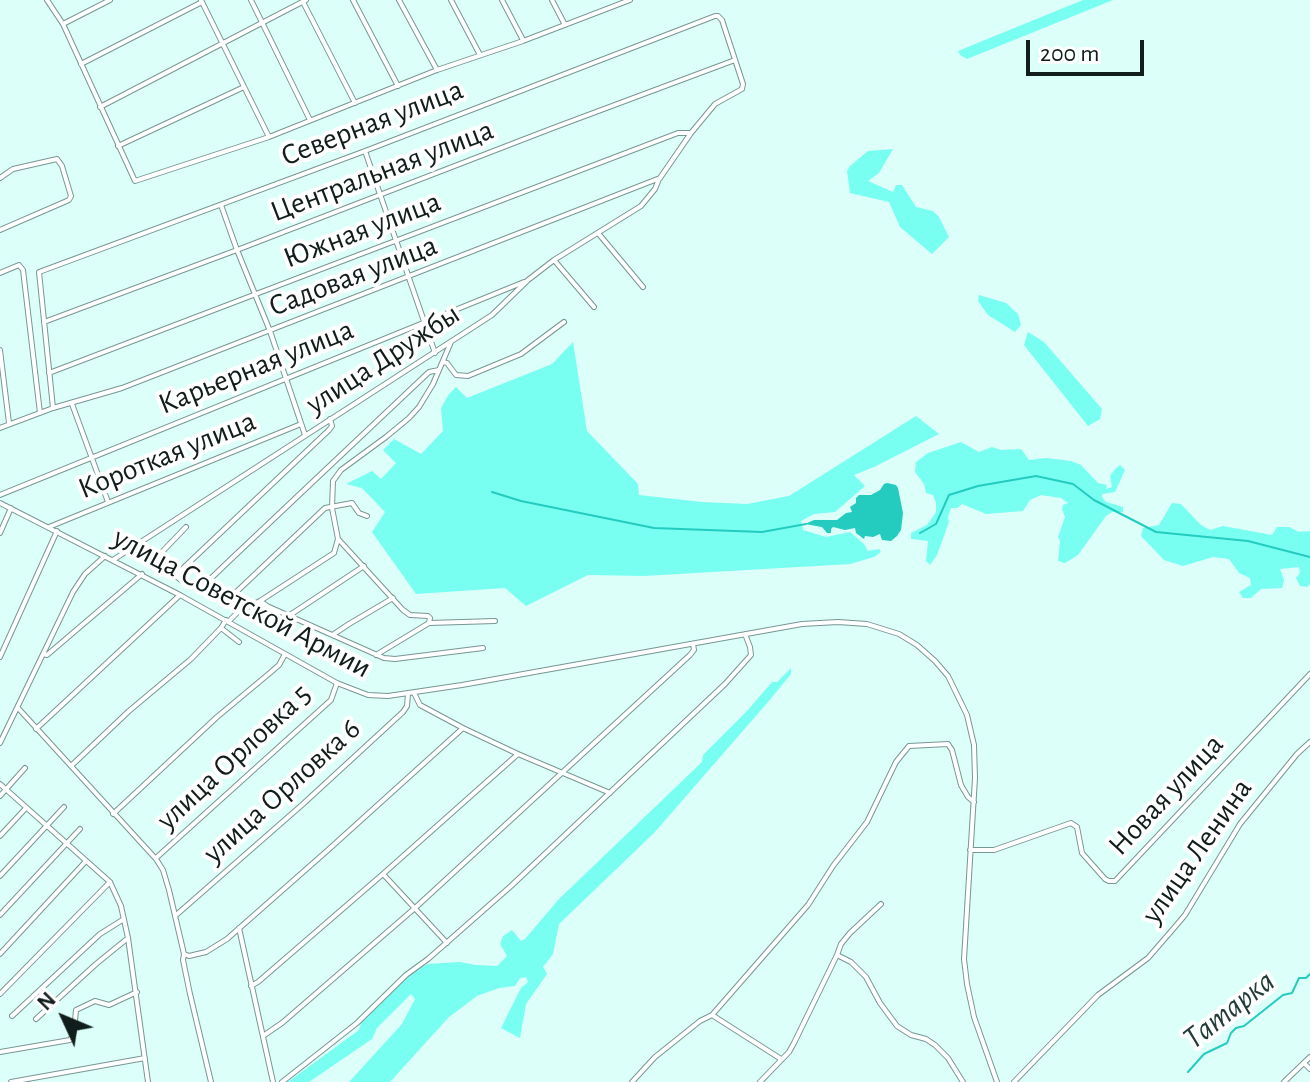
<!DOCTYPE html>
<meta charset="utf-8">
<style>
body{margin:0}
#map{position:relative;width:1310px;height:1082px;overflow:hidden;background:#dcfffa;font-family:"Alegreya Sans",sans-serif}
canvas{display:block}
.north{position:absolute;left:24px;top:978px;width:80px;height:80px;-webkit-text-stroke:6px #fff;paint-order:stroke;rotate:314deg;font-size:22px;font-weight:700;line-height:32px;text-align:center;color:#101d1b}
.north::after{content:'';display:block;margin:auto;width:28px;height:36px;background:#101d1b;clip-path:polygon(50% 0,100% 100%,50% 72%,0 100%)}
.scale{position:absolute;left:1026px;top:40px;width:118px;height:36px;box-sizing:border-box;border:4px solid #101d1b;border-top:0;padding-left:10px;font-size:24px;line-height:28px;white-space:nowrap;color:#101d1b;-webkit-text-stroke:6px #fff;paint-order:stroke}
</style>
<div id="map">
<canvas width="1310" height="1082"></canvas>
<div class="north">N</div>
<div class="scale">200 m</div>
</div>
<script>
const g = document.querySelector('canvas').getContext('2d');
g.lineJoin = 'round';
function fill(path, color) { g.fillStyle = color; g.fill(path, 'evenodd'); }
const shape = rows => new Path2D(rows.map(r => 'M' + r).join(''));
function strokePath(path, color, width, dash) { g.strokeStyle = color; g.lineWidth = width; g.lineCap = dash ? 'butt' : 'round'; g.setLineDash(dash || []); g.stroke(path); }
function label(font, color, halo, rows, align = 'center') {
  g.font = font + ' "Alegreya Sans",sans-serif'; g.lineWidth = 8; g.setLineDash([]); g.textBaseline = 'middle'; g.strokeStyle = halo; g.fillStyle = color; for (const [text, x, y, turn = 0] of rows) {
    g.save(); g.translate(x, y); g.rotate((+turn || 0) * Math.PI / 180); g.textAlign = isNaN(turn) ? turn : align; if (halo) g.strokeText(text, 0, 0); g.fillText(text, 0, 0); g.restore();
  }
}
fill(shape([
 [1083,0,1113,0,967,59,960,55,958,51],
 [893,149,879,173,868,181,893,192,896,185,902,185,916,207,933,211,939,217,949,237,932,254,900,227,889,202,850,193,847,171,850,166,868,151],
 [979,295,1006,303,1018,314,1021,325,1015,332,988,315,978,301],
 [1028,332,1044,342,1102,409,1100,419,1088,426,1024,345],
 [573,342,587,431,638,484,639,495,702,502,747,504,789,496,916,416,939,434,874,467,854,475,865,486,835,512,814,514,801,521,803,530,826,537,850,532,864,544,868,551,879,549,881,552,874,557,850,564,644,576,588,575,526,606,505,588,416,594,372,532,385,512,362,488,346,484,372,471,381,479,396,463,383,450,394,439,421,454,443,431,441,408,449,394,456,387,467,398,552,364],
 [961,442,979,452,992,447,1001,450,1021,449,1029,460,1046,458,1071,461,1081,465,1098,483,1107,485,1106,489,1112,487,1110,476,1115,469,1120,465,1125,470,1115,492,1102,494,1102,497,1106,502,1123,507,1123,512,1112,512,1106,516,1078,555,1065,563,1058,561,1060,541,1058,537,1065,517,1062,509,1063,505,1068,503,1061,498,1041,495,1030,500,1023,511,986,514,962,504,957,508,951,508,948,517,949,522,937,555,930,565,926,561,928,541,911,539,911,533,927,525,936,512,936,503,933,495,926,493,924,484,915,472,916,462,928,453],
 [1172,503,1181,504,1201,525,1210,530,1223,526,1272,535,1277,527,1289,527,1299,532,1310,531,1310,584,1307,587,1300,586,1296,578,1300,573,1299,567,1280,569,1284,580,1282,588,1261,589,1251,598,1243,598,1239,592,1251,585,1250,578,1239,573,1229,559,1213,557,1183,566,1164,560,1141,536,1143,528,1159,525],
 [791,668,791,674,768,702,654,833,559,924,553,954,543,967,547,974,526,1004,520,1038,501,1028,521,988,528,982,526,977,520,978,515,986,499,988,477,996,449,1017,390,1082,349,1082,402,1024,415,999,411,994,377,1028,372,1039,309,1082,288,1082,359,1030,362,1020,395,986,415,970,428,964,460,962,475,965,497,966,507,956,500,944,503,936,512,930,521,941,525,939,559,899,702,762,703,755,747,711,772,682,777,682]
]), '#78fff2');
fill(shape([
 [887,483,896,485,898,488,903,513,901,530,897,536,891,541,882,540,880,534,873,537,865,536,864,539,856,533,855,528,845,530,833,527,831,529,831,533,827,533,822,527,805,524,814,520,837,520,846,513,852,512,850,507,856,503,856,498,859,495,871,495,880,490,884,484]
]), '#24ccc0');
strokePath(shape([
 [492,492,521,501,654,528,762,532,806,524],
 [920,533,936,524,949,495,978,486,1036,476,1073,484,1094,500,1156,532,1248,541,1310,557],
 [1188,1072,1204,1054,1227,1043,1231,1033,1236,1028,1244,1026,1283,995,1292,993,1299,978,1306,978,1310,974]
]), '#24ccc0', 2);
const minor = shape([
 [47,0,63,24,135,181,269,137,437,70,523,41,630,0],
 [201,0,269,137],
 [251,0,310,120],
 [353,0,398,86],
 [399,0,437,70],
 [451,0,480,55],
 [502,0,523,40],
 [552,0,565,25],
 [303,2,355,103],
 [63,24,110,0],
 [81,64,202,2],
 [100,107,306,0],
 [118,146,244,87],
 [365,151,435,353],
 [0,178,13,169,57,159,62,166,71,196,69,200,0,230],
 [221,205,237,250,270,331,305,435],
 [598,233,643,287],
 [554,260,594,307],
 [0,273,19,265,23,270,40,413],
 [44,322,237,250,553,128,735,60],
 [0,350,9,423],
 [443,362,447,363,456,375,468,376,521,354,564,322],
 [49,373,678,133,690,133],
 [72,404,108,502],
 [0,428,53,408,122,388,660,178,691,133,715,104,742,89,743,84,722,20,718,16,715,16,365,151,39,272,53,408],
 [0,495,524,282],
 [0,503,180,595,337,683,368,695,388,696,462,685,802,624,838,622,867,624,899,634,917,645,935,661,948,676,967,715,974,745,975,778,964,959,967,984,974,1017,997,1082],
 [49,527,301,424],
 [0,533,11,508],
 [339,540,403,610,410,615,428,616,430,618,429,623],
 [113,560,492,315,528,280,554,260,641,206,655,189,659,179],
 [177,577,158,568,154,563,162,552,186,527],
 [201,590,204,585,228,562,429,372,439,370],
 [260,601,267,606,384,658,395,659,483,648],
 [228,603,231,597,325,508,352,503,359,513,367,516],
 [239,611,228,603,182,581,177,577,177,574,329,430,332,426,330,419],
 [290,615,364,566],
 [229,621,239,611,260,601,334,553,338,539,332,508,333,481,341,470,386,437,409,418,419,407,433,384,451,342],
 [429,623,495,621],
 [221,628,239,642],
 [334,636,334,634,349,624,393,598],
 [43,654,47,655,142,574],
 [376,655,429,623],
 [0,657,57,531],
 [414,693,420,705,463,728,518,754,610,793],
 [18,708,156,859,163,870,169,890,184,954,183,960,190,994,211,1082],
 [36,729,180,595],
 [0,743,73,592,85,574,105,556],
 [71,766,129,711,191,659,221,628,226,620],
 [0,784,110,882,121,906,128,938,148,1082],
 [0,796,25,768],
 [113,814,217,717,271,672,279,665,285,654],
 [0,836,26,808],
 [970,850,994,850,1071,823,1077,827,1082,853,1105,879,1109,881,1115,881,1310,674],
 [156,858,331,700,337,683],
 [383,874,447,943],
 [0,876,64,807],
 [0,915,80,829],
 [175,916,303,804,403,712,407,706,408,694],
 [239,928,273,1082],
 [0,954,86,861],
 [184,954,189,956,206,952,227,939,328,850,463,728],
 [837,955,841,944,850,933,881,904],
 [251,986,258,982,383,874,518,754],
 [0,994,110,882],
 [712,1015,781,1059],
 [12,1016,100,934,124,919],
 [36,1019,96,964,128,938],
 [263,1036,282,1023,415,908,690,655,694,650,693,644],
 [0,1052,70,1040,74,1032,76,1010,95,1001,109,1005,137,992],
 [1304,1063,1310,1069],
 [11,1082,145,1058],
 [282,1082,357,1023,406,975,428,959,511,886,725,684,751,655,750,647,745,634],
 [632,1082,655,1057,700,1021,712,1015,808,905,833,866,867,822,896,762,909,746,948,744,952,750,961,785,968,797,974,802],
 [760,1082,789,1052,794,1043,837,955,851,962,866,977,880,1003,897,1026,911,1035,926,1039,935,1045,948,1058,963,1082],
 [1014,1082,1098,995,1148,958,1174,928,1185,915,1240,824,1297,754,1310,742],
 [1284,1082,1310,1057]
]);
strokePath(minor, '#779793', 6);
strokePath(minor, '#fff', 4);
label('30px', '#101d1b', '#fff', [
 ["Северная улица",372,123,-21],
 ["Центральная улица",382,171,-21],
 ["Южная улица",362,230,-21],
 ["Садовая улица",353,276,-21],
 ["улица Дружбы",383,359,-33],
 ["Карьерная улица",256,367,-22],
 ["Короткая улица",167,455,-22],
 ["улица Советской Армии",242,603,28],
 ["улица Орловка 5",234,757,-43],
 ["улица Орловка 6",282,791,-42],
 ["Новая улица",1166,795,-47],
 ["улица Ленина",1197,851,-55]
]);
label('italic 32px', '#233c39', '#fff', [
 ["Татарка",1229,1010,-38]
]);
</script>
